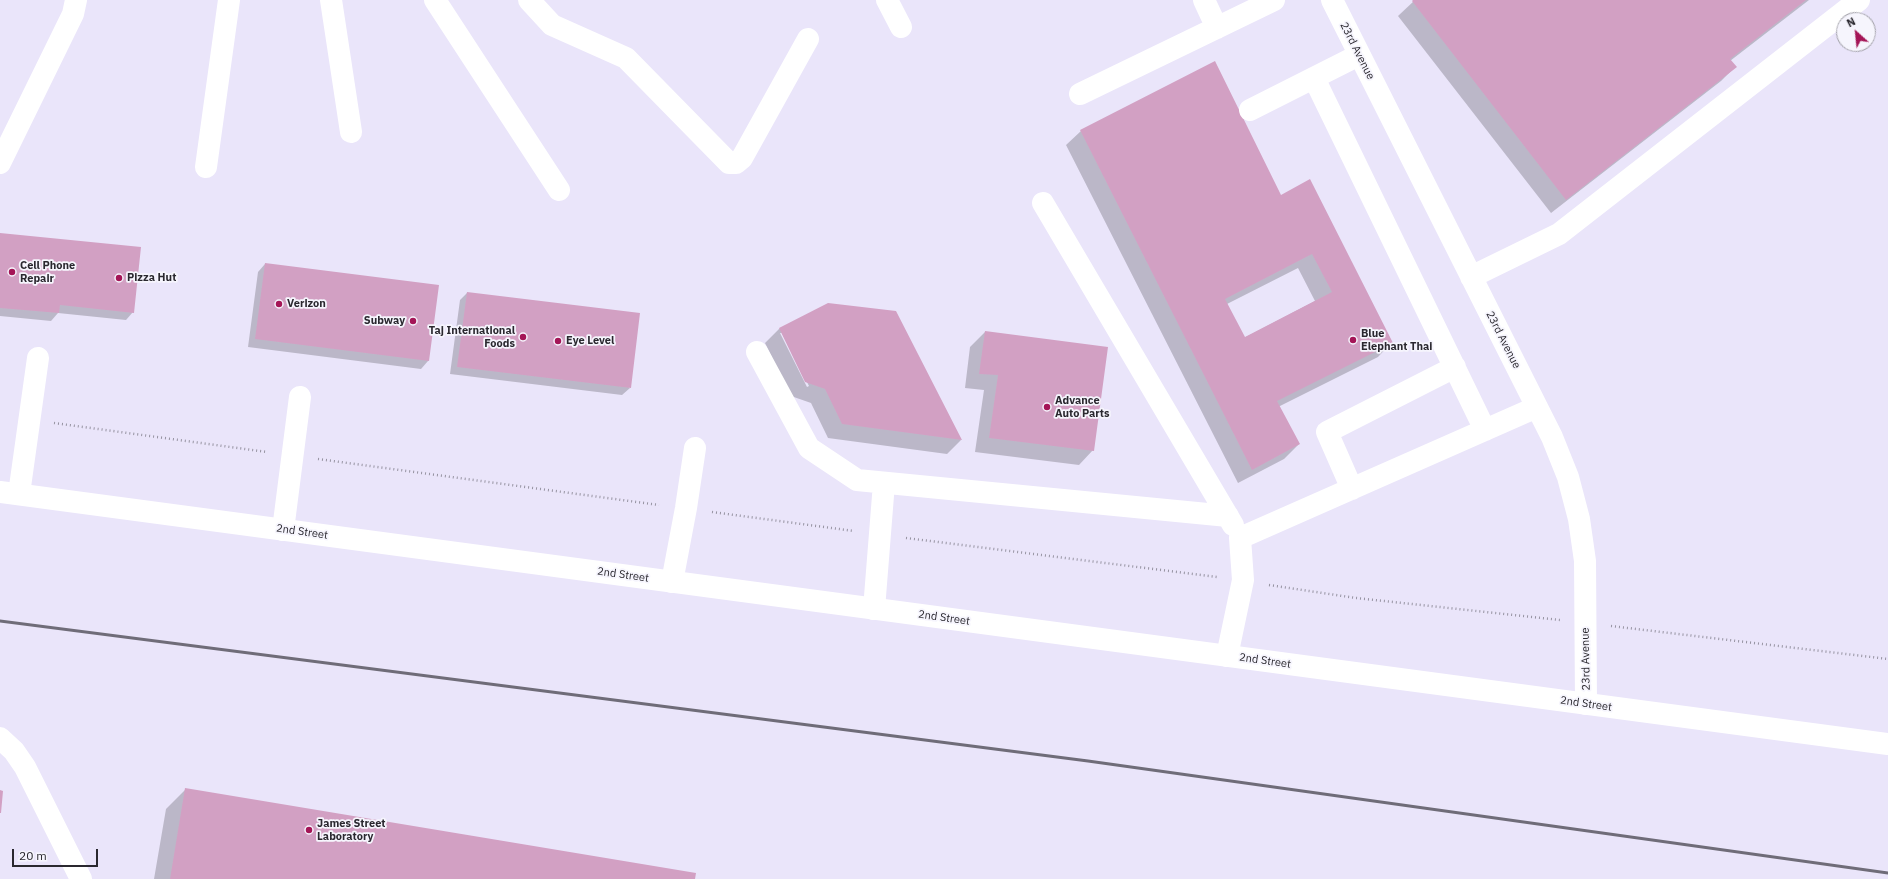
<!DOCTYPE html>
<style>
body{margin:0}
#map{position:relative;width:1888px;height:879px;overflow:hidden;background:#eae5fa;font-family:"IBM Plex Sans",sans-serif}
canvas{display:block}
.north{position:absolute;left:1836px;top:12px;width:40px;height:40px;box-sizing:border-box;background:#f6f5fd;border:1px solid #a4a3ab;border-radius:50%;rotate:333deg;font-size:11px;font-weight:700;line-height:16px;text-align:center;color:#2a282f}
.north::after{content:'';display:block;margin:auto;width:14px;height:18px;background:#a41557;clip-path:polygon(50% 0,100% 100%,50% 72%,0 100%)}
.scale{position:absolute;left:12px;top:849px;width:86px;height:18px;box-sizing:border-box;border:2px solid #2a282f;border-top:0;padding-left:5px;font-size:12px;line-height:14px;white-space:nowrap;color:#2a282f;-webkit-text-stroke:3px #f6f5fd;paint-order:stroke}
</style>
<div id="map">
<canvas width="1888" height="879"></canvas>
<div class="north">N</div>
<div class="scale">20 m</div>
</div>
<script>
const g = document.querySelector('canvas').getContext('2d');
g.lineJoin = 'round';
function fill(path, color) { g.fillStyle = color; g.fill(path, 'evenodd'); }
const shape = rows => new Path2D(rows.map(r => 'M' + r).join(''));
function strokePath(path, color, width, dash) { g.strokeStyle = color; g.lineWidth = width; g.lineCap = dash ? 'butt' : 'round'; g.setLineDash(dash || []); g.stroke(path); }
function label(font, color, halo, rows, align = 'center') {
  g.font = font + ' "IBM Plex Sans",sans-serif'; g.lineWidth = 3.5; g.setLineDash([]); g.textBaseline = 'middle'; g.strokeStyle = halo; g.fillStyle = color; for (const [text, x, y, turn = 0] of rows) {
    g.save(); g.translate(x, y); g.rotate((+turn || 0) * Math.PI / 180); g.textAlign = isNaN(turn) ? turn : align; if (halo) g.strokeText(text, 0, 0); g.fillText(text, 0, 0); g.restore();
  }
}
fill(shape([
 [1415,0,1809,0,1730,61,1735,67,1721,81,1551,213,1398,16],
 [1081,131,1280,196,1392,342,1378,357,1278,407,1299,444,1284,459,1238,483,1066,145],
 [1298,268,1315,301,1244,338,1227,304],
 [0,234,133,312,126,320,58,313,51,321,0,316],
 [265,264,438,286,428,361,421,369,248,347,258,272],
 [467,293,630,388,622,395,450,374,460,300],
 [828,304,961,440,947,454,828,438,811,403,791,396,765,343,779,329],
 [780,333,782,333,809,386,807,387],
 [985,332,1093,450,1079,465,975,452,984,390,965,388,970,347],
 [186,789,694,879,154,879,166,809]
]), '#0003');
fill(shape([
 [1413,0,1806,0,1730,59,1737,67,1566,200,1412,1],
 [1215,61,1281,195,1310,179,1393,343,1277,401,1300,444,1252,470,1080,130],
 [1312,254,1332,292,1245,337,1225,299],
 [0,233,141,247,134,313,60,305,59,313,0,308],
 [265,263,439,285,429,361,255,339],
 [467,292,640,313,631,388,457,367],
 [828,303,896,311,962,440,842,424,825,389,805,382,779,328],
 [985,331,1108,347,1094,451,989,438,998,375,979,374],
 [185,788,696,873,695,879,170,879],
 [0,790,3,791,1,813,0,813]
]), '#d2a0c3');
strokePath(shape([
 [54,423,267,452],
 [318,459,659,505],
 [712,512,854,531],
 [906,538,1217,577],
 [1269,585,1356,598,1560,620],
 [1611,626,1888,659]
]), '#9693a1', 2.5, [1, 3]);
strokePath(shape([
 [331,0,351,132],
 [435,0,559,190],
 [529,0,552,25,626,58,729,163,736,163,742,158,808,39],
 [887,0,901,27],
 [1204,0,1217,28],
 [1332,0,1552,437,1568,477,1579,519,1585,561,1586,704],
 [1314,78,1485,430],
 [1080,94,1274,0],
 [1250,110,1359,55],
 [0,163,73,14,76,0],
 [206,167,229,0],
 [1043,203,1233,525],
 [1471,277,1559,234,1859,0],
 [757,352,809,448,857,480,1228,516],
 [1352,489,1327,432,1455,367],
 [19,494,38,358],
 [283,530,300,397],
 [672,582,686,508,695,448],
 [874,609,884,483],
 [1227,656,1243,580,1240,538,1537,407],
 [0,738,14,751,25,767,81,879]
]), '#fff', 22);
strokePath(shape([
 [0,492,1888,744]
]), '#fff', 22);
strokePath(shape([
 [0,621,1088,761,1888,873]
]), '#6f6c78', 3);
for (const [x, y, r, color] of [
 [12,272,4,"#a41557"],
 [119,278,4,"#a41557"],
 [279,304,4,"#a41557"],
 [413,321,4,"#a41557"],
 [523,337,4,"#a41557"],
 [1353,340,4,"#a41557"],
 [558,341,4,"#a41557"],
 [1047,407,4,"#a41557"],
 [309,830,4,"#a41557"]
]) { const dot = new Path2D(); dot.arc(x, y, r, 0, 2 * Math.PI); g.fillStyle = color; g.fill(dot); strokePath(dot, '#f6f5fd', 1.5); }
label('11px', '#2a282f', '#f6f5fd', [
 ["23rd Avenue",1357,51,63],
 ["23rd Avenue",1503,340,63],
 ["2nd Street",302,532,8],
 ["2nd Street",623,575,8],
 ["2nd Street",944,618,8],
 ["23rd Avenue",1586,659,-91],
 ["2nd Street",1265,661,8],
 ["2nd Street",1586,704,8]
]);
label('bold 11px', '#2a282f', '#f6f5fd', [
 ["Cell Phone",20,266],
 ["Repair",20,279],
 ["Pizza Hut",127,278],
 ["Verizon",287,304],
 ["Subway",405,321,"right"],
 ["Taj International",515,331,"right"],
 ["Foods",515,344,"right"],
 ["Blue",1361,334],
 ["Elephant Thai",1361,347],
 ["Eye Level",566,341],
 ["Advance",1055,401],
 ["Auto Parts",1055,414],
 ["James Street",317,824],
 ["Laboratory",317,837]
], 'left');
</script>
